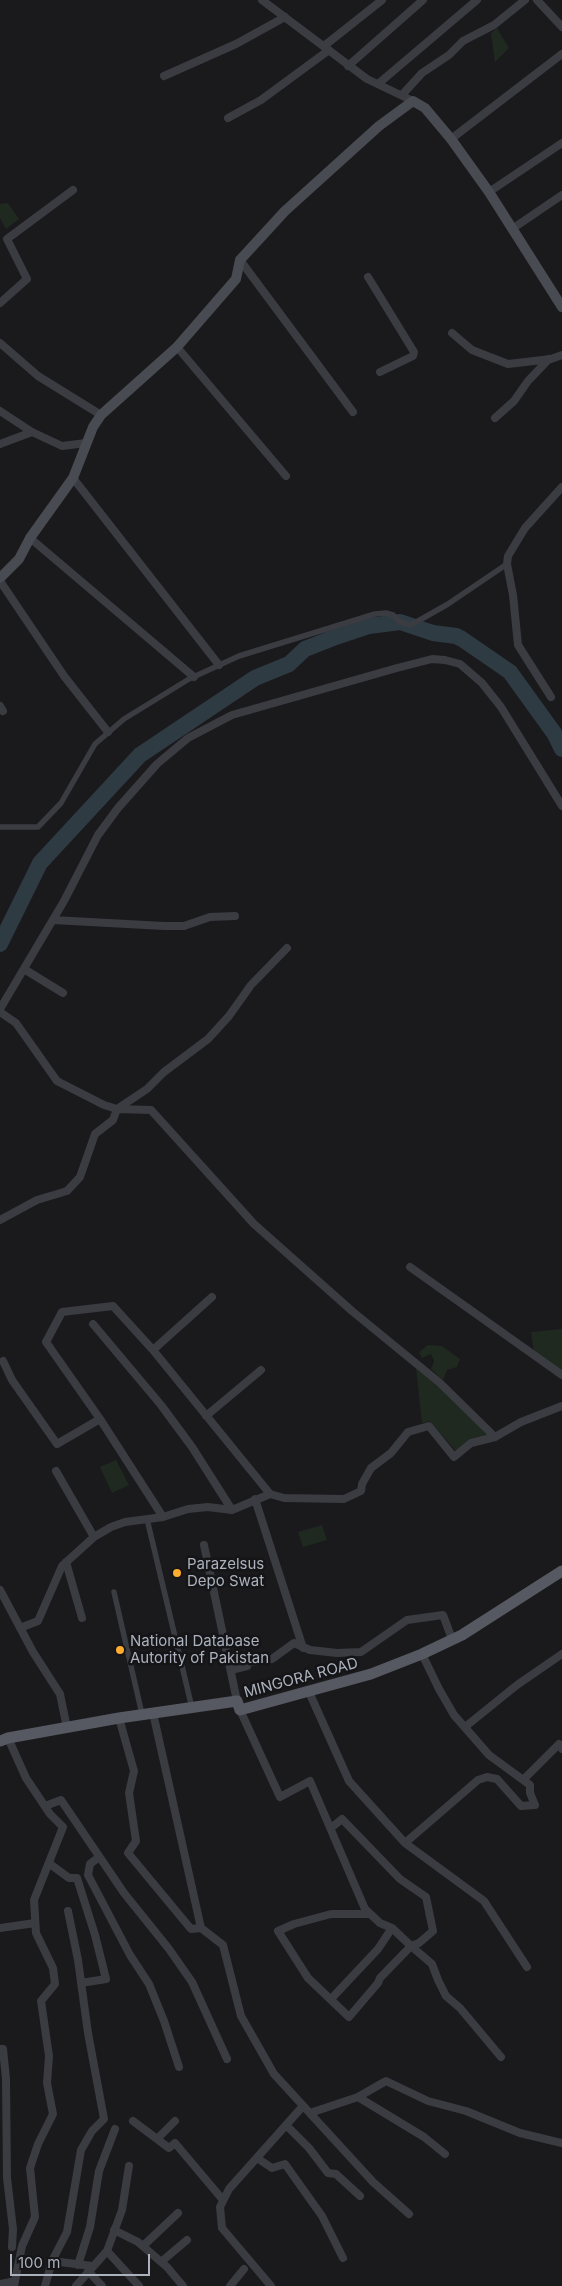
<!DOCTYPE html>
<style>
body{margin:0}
#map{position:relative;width:562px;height:2286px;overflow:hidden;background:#1a1a1d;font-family:Inter,sans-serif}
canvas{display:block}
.scale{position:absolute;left:10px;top:2254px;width:140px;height:22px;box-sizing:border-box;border:2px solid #abb2bd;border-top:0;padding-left:6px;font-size:15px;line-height:18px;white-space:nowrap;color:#abb2bd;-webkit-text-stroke:4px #151518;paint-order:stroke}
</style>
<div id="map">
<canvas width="562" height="2286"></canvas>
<div class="scale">100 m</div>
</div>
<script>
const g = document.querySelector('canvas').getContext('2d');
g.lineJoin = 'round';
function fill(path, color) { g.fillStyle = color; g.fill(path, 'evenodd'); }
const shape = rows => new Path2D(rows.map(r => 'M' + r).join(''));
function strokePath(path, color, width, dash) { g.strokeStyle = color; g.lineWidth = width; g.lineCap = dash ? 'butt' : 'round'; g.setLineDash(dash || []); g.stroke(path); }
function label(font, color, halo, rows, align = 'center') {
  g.font = font + ' Inter,sans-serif'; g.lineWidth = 5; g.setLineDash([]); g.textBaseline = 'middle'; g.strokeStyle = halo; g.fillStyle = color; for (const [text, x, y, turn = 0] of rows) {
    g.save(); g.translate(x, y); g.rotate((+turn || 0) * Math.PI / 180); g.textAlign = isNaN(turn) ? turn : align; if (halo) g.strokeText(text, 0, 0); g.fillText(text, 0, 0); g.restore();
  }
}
fill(shape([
 [497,28,509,48,495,62,491,33],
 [8,203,19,219,6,229,0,218,0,204],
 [562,1329,562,1372,534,1352,531,1332],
 [428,1345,442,1346,460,1359,457,1367,447,1370,443,1380,431,1369,434,1361,431,1354,422,1358,419,1352],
 [416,1368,437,1384,489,1435,470,1439,456,1451,430,1421,422,1423],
 [116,1460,129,1485,112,1493,100,1467],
 [322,1525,327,1540,303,1547,298,1532]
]), '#1f2920');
strokePath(shape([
 [0,944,40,863,140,755,255,678,289,664,305,649,333,638,369,626,400,622,433,633,456,636,462,639,510,672,554,733,562,749]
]), '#2e3b43', 16);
strokePath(shape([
 [0,827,38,827,61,803,95,744,124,719,189,679,239,656,375,614,386,613,393,615,400,622,411,625,448,604,507,564],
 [147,1519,192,1708],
 [114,1592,142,1714]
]), '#3a3c42', 5.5);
strokePath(shape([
 [262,0,367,79,413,101],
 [537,0,562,27],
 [324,46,382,0],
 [348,66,423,0],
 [164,76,236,44,285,17],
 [378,84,477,0],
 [402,95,422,73,449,55,463,41,494,25,525,0],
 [228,118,261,100,329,50],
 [451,139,562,54],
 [489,192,562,143],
 [512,229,562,195],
 [240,260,353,412],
 [368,277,414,352,413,356,380,372],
 [0,303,27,279,7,239,73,190],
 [452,333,472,350,508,364,551,359,562,355],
 [0,343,38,376,101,415],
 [177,347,286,476],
 [0,411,32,432,62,446,86,443],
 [495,418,514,401,528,381,549,359],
 [0,444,32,432],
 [73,478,219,665],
 [30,538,194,677],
 [0,581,64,676,108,732],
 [551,697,518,645,513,595,507,564,508,556,525,528,562,487],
 [0,706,3,711],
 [53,920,164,926,184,926,210,917,235,916],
 [24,969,63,993],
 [0,1009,64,901,98,835,118,808,157,764,188,738,232,715,397,668,432,659,445,660,460,664,482,683,501,707,562,806],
 [0,1012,16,1023,57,1081,104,1105,117,1109,151,1110,254,1224,352,1311,440,1383,495,1437,521,1422,562,1406],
 [0,1220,37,1200,67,1191,80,1177,95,1134,113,1120,117,1109,147,1089,164,1072,208,1039,229,1016,251,985,287,948],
 [410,1267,562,1375],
 [93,1324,161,1405,192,1447,232,1510],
 [153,1350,212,1297],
 [3,1361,12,1380,57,1444,100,1419],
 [206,1416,261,1370],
 [56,1471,94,1537],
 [255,1499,303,1648],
 [163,1517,100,1419,46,1342,62,1312,113,1306,153,1350,270,1494],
 [204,1545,237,1701],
 [66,1562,82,1618],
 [0,1590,33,1652,60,1694,67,1728],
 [20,1628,38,1621,62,1566,94,1537,111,1527,125,1522,163,1517,188,1509,208,1507,232,1510,270,1494,284,1498,344,1499,361,1491,362,1484,371,1468,391,1453,408,1432,429,1426,454,1457,471,1443,495,1437],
 [231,1670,247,1666,246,1663,272,1659,294,1643,310,1650,337,1653,361,1652,407,1620,443,1615,452,1639],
 [309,1692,349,1781,405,1843,484,1901,527,1967],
 [240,1710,280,1797,310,1781,365,1909,380,1923,392,1928,411,1946,419,1943,433,1931,426,1897,400,1879,342,1819,331,1828],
 [153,1713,201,1928],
 [119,1718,134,1771,129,1793,136,1841,128,1853,191,1929,201,1928,223,1945,241,2016,274,2074,373,2182,409,2214],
 [465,1727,517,1685,562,1654],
 [8,1738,26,1778,50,1814,63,1827,34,1900,36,1933,53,1968,55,1984,41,2001,49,2056,47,2083,53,2114,38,2144,30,2168,35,2217,22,2246,14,2286],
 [524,1779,559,1744,562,1749],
 [45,1806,61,1800,124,1893,169,1949,192,1982,227,2059],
 [405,1843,478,1780,487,1777,497,1779,521,1806,535,1805,530,1793,530,1785,489,1755,454,1715,439,1689,422,1654],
 [99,1857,90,1864,88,1875,130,1955,149,1984,164,2021,179,2067],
 [50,1864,69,1878,77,1878,95,1935,106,1979,81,1983],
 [369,1914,331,1914,294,1924,278,1931,308,1978,349,2017,378,1983,380,1978,411,1946,432,1964,438,1980,446,1996,460,2008,501,2057],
 [0,1928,35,1923],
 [331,1999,378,1949,392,1928],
 [0,2049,3,2049,6,2079,7,2178,13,2229,12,2247],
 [358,2097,424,2137,445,2154],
 [310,2113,358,2097,386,2081,428,2101,466,2111,520,2133,562,2143],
 [133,2121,157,2139,175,2121],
 [286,2125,309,2148,328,2173,336,2174,360,2196],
 [157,2139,169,2148,175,2143,223,2200],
 [257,2158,272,2168,285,2164,322,2216,343,2258],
 [114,2230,138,2242,167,2267,183,2286],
 [143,2246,178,2213],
 [107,2251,139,2286],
 [52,2261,92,2266],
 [161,2262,187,2240],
 [78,2265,90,2227,99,2171,115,2129],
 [88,2271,102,2286],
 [0,2284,15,2281],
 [45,2286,52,2261,67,2232,81,2150,92,2131,104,2119,88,2033,78,1960,68,1911],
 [76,2286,107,2251,122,2210,129,2166],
 [230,2286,244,2269],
 [271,2286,222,2228,220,2207,229,2189,303,2106]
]), '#3a3c42', 8);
strokePath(shape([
 [0,578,19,559,30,538,73,478,93,427,101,415,177,347,236,279,240,260,285,211,379,126,413,101,425,108,451,139,489,192,562,307]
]), '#484b52', 10);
strokePath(shape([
 [0,1741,8,1738,119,1718,237,1701,240,1710,371,1674,422,1654,462,1635,562,1571]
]), '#565961', 11);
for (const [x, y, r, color] of [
 [177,1573,5,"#ffac30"],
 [120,1650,5,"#ffac30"]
]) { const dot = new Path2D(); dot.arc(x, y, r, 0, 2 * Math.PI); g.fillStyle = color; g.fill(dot); strokePath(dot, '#151518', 2); }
label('15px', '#abb2bd', '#151518', [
 ["Parazelsus",187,1564],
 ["Depo Swat",187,1581],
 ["National Database",130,1641],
 ["Autority of Pakistan",130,1658]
], 'left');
label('15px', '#abb2bd', '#151518', [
 ["MINGORA ROAD",301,1678,-15]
]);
</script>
